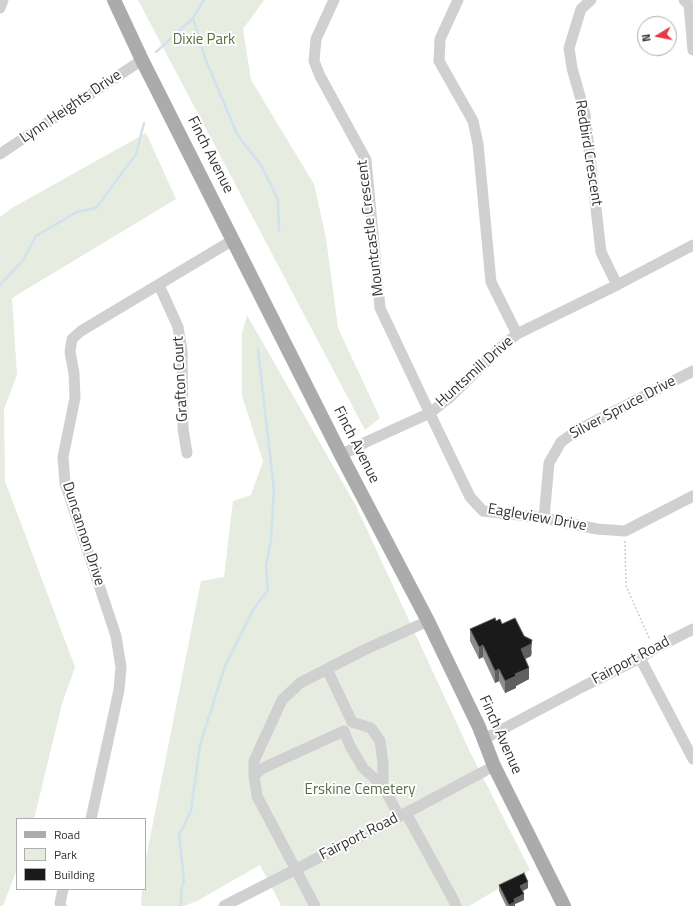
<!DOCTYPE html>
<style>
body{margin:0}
#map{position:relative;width:693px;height:906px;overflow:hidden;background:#fff;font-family:"Titillium Web",sans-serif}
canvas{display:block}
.legend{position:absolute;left:16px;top:818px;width:130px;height:72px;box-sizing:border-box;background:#fff;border:1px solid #adadad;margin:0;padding:5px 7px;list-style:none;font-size:12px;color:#333}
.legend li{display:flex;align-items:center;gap:8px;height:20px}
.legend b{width:20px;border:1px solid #adadad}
.north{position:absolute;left:637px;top:16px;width:40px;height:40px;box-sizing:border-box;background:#fff;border:1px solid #adadad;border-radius:50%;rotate:260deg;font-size:11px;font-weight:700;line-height:16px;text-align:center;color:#333}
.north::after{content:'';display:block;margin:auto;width:14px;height:18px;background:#e63946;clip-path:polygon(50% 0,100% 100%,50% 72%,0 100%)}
</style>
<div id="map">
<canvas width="693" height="906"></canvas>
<ul class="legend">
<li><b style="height:5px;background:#ababab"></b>Road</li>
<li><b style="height:11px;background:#e6ecdf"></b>Park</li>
<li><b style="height:11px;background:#1a1a1a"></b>Building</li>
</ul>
<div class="north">N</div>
</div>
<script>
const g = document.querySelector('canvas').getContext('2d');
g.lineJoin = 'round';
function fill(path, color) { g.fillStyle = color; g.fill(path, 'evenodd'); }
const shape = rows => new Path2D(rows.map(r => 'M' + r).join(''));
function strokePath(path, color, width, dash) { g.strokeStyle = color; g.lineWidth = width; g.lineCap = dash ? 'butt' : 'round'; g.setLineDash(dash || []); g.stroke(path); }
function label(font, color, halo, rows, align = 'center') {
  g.font = font + ' "Titillium Web",sans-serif'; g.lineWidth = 4; g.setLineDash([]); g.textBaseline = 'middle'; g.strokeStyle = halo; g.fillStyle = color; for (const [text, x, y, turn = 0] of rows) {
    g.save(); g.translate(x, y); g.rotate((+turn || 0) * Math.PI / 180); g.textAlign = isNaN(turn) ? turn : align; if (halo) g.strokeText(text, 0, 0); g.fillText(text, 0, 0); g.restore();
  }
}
fill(shape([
 [138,0,264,0,243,29,251,80,314,184,326,238,338,328,380,418,365,430],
 [146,133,176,199,12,298,17,375,4,409,5,481,75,667,62,704,34,819,17,819,17,869,3,906,0,906,0,217,12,208],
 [247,315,356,506,471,754,530,870,469,906,279,906,281,905,260,865,197,901,184,906,141,906,142,889,145,889,145,863,201,581,224,577,233,501,251,495,263,461,242,396,242,333]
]), '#e6ecdf');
strokePath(shape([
 [193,18,205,58,237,134,262,167,278,200,279,231],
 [156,52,193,18,204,0],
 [0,285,24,259,36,236,77,212,96,208,136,154,144,123],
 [181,906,181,891,184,880,179,835,191,811,200,745,225,666,253,610,268,590,266,566,271,540,274,490,258,349]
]), '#cfe2ee', 2.5);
strokePath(shape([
 [625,541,626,586,650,640]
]), '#cdcdcd', 1.5, [2, 2]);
strokePath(shape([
 [334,0,316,39,314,61,320,76,366,160,380,308,434,422,470,497,483,511,544,518,597,529,625,531,693,496],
 [458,0,440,39,439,61,473,121,478,144,491,282,517,334],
 [591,0,581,9,569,48,572,68,585,114,601,252,617,285],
 [684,0,689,5,693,50],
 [0,8,3,0],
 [0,154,142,60],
 [159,285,178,327,182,351,183,429,187,453],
 [341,455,366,442,430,413,449,398,499,349,517,334,617,285,693,245],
 [544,518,549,463,561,442,578,430,693,371],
 [640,658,693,759],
 [327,669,352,722,371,728,380,741,383,763,383,786,399,816],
 [484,739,582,687,640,658,654,649,693,629],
 [254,776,254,761,282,700,300,683,364,650,428,621],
 [406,813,453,899,456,906],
 [91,819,119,690,121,667,116,636,65,483,63,457,75,398,74,373,70,352,72,339,81,331,233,240],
 [61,906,60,903,63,889],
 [224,906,406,813,494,766],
 [315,906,257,796,254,776,263,768,344,731,350,746,363,768,383,786]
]), '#d0d0d0', 11);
strokePath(shape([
 [114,0,142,60,341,455,428,621,479,727,494,766,564,906]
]), '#ababab', 14);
fill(shape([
 [496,621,524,636,532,652,531,656,525,659,529,679,516,686,516,688,505,693,499,681,495,683,483,657,479,659,470,641,470,629],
 [499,885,528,888,523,891,524,900,515,904,515,906,506,906,499,891]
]), '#8c8c8c');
fill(shape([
 [532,640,531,656,521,661,521,649],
 [483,645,483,657,479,659,479,647],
 [529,668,529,679,516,686,516,688,505,693,505,681,515,674],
 [499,669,499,681,495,683,495,671],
 [528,882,528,888,520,892,520,886],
 [524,894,524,900,515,904,515,906,509,906,509,905,514,899]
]), '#5f5f5f');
const building = shape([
 [495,618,496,621,500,619,502,624,515,618,524,636,532,640,531,644,521,649,529,668,515,674,516,676,505,681,499,669,495,671,483,645,479,647,470,629,495,618],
 [524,873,528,882,520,886,524,894,514,899,515,902,509,905,499,885,524,873]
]);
fill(building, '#1a1a1a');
strokePath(building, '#5f5f5f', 1);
label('15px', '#56703f', '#fff', [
 ["Dixie Park",204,40],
 ["Erskine Cemetery",360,790]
]);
label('15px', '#333', '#fff', [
 ["Lynn Heights Drive",71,107,-34],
 ["Redbird Crescent",588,153,81],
 ["Finch Avenue",210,155,63],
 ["Mountcastle Crescent",371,228,-97],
 ["Huntsmill Drive",475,372,-42],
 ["Grafton Court",181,379,-93],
 ["Silver Spruce Drive",623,408,-28],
 ["Finch Avenue",356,445,63],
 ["Eagleview Drive",537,518,10],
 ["Duncannon Drive",83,534,72],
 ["Fairport Road",631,661,-28],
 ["Finch Avenue",500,735,66],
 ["Fairport Road",359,837,-27]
]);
</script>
